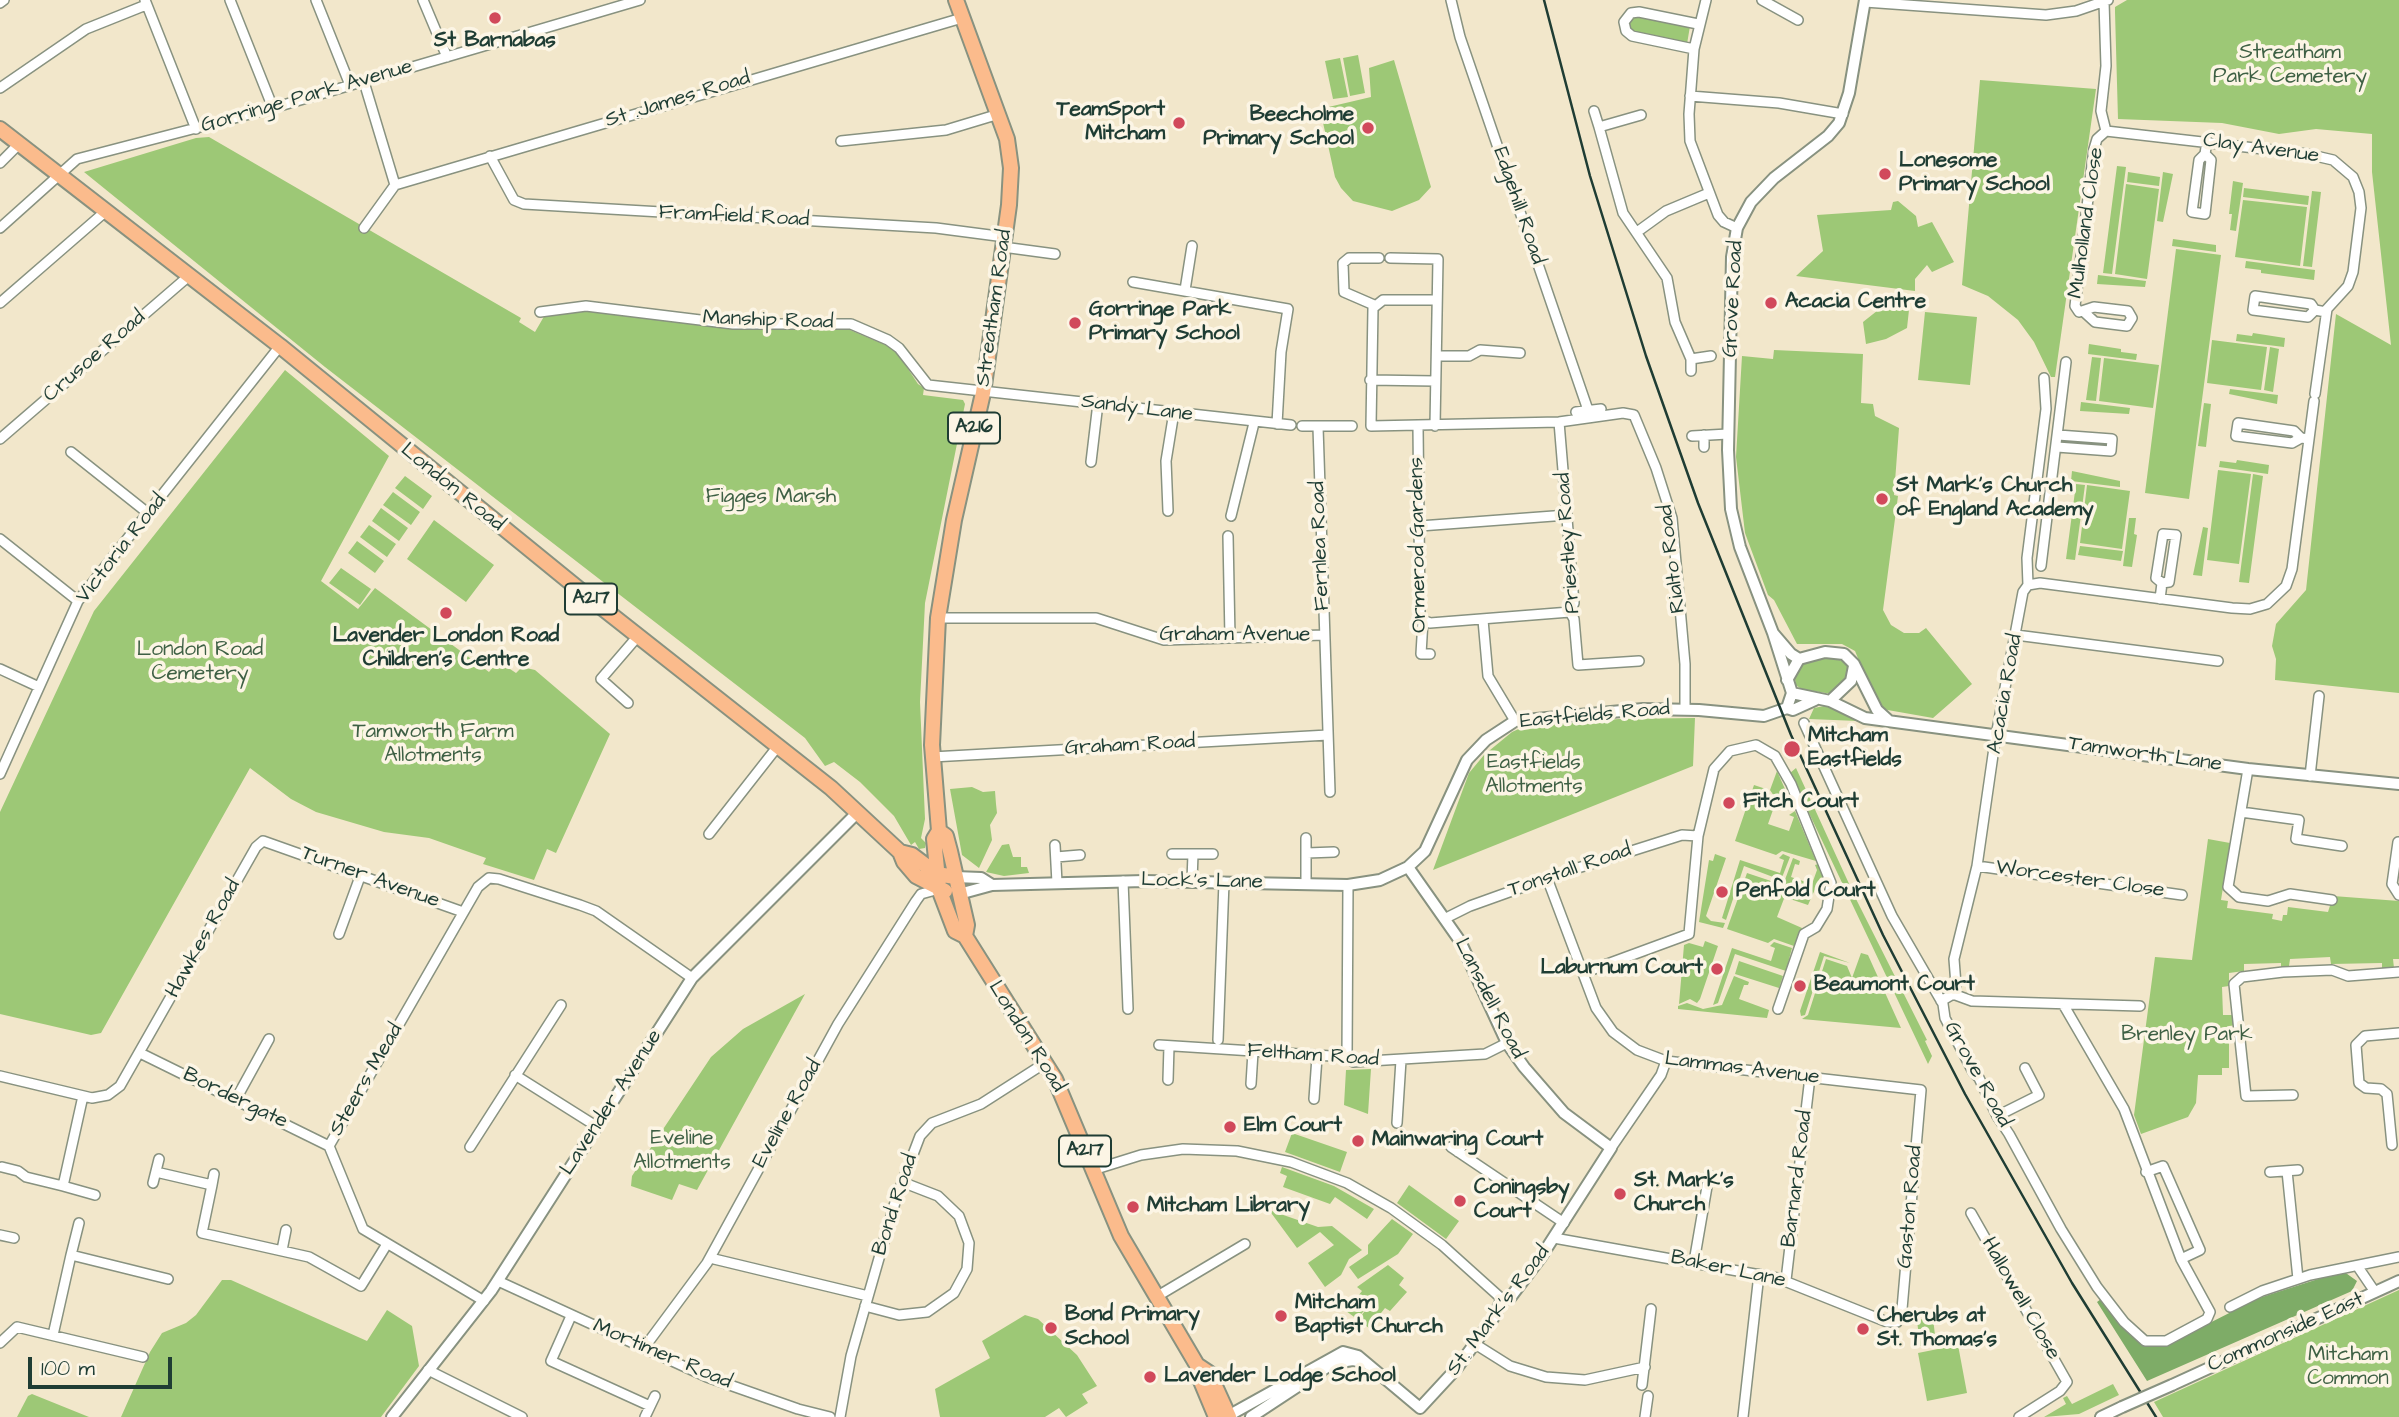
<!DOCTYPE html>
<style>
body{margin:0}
#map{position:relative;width:2399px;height:1417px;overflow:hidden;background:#f2e7cb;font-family:"Architects Daughter",sans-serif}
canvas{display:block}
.scale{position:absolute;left:28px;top:1357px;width:144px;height:32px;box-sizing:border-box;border:4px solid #1f3d34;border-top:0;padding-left:9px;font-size:21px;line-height:24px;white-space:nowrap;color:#1f3d34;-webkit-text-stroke:5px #fcf5e5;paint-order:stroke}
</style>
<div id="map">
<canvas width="2399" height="1417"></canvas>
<div class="scale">100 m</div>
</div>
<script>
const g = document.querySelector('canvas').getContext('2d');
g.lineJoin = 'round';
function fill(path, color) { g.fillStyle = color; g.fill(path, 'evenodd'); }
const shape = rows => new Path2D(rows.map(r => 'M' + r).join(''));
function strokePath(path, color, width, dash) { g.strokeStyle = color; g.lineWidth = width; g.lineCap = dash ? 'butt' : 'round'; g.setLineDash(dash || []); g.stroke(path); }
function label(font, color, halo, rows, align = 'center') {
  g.font = font + ' "Architects Daughter",sans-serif'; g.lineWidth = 7; g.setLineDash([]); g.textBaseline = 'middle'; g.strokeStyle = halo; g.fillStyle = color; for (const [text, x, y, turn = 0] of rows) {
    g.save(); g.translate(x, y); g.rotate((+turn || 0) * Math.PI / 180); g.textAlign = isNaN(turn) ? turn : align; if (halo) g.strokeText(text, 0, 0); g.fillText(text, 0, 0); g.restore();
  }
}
fill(shape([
 [2127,0,2399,0,2399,693,2275,680,2276,659,2272,646,2276,624,2306,590,2336,314,2391,345,2372,172,2372,134,2316,129,2279,134,2222,123,2118,119,2115,12,2115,7],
 [1635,14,1690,26,1687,44,1631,32,1629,20],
 [1358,55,1365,93,1350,96,1343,58],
 [1340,58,1348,97,1333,99,1325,61],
 [1394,60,1431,187,1419,200,1392,211,1353,201,1341,188,1335,177,1320,109,1371,97,1369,68],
 [1980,80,2096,89,2055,377,2051,377,2034,342,2018,320,1988,296,1962,285],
 [209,137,521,318,519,322,535,332,546,313,580,309,843,327,895,349,918,384,924,388,923,395,963,400,965,404,925,603,920,702,925,819,921,838,926,843,925,848,919,849,915,842,911,845,894,816,860,782,834,762,825,766,805,738,325,367,84,172,196,138],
 [2117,166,2126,167,2112,274,2103,273],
 [2128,172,2160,177,2159,186,2127,182],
 [2163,172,2173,174,2163,222,2157,221],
 [2233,181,2243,183,2236,231,2230,230,2232,214,2229,214],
 [2126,184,2159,189,2147,279,2115,274],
 [2244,188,2309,196,2308,205,2243,197],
 [2312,191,2321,192,2312,267,2303,266],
 [2243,200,2307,207,2300,266,2235,257],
 [1898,201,1916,216,1918,227,1932,222,1954,262,1932,272,1927,265,1915,279,1915,291,1796,276,1823,251,1817,215,1891,210,1893,202],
 [2173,239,2216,245,2216,252,2172,246],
 [2176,249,2221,255,2189,499,2145,493],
 [2246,261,2315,270,2314,280,2261,273,2261,270,2245,268],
 [2098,275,2146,281,2145,287,2097,284],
 [1887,303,1909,310,1907,328,1886,339,1866,344,1863,322],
 [1925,312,1977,317,1970,385,1918,380],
 [2253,333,2285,338,2284,347,2236,341,2237,334,2252,336],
 [2212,340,2267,347,2261,390,2207,383],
 [2089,344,2121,349,2121,352,2137,354,2136,360,2088,354],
 [2270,347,2279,349,2273,392,2264,390],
 [1774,350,1863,354,1861,403,1873,404,1875,416,1899,428,1894,495,1898,496,1883,610,1891,625,1904,633,1919,633,1926,628,1972,684,1933,718,1882,709,1876,702,1855,651,1842,644,1797,644,1774,600,1768,595,1745,533,1736,457,1742,356,1773,359],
 [2092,357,2101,358,2096,401,2086,400],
 [2104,358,2159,365,2153,408,2099,401],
 [285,370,389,456,321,581,358,609,375,588,489,672,498,661,516,673,522,667,535,670,610,734,556,853,547,849,534,880,483,864,486,858,429,838,384,832,316,812,291,799,250,768,101,1033,91,1035,0,1014,0,812,94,611],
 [2230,389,2278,395,2277,404,2229,394],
 [2081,402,2130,408,2129,414,2080,411],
 [2204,403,2211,404,2206,447,2198,446],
 [2237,460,2269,465,2268,474,2219,467,2220,461,2236,463],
 [2218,470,2251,474,2239,564,2207,560],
 [2072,471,2120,481,2120,487,2071,481],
 [2253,474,2263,476,2249,583,2239,582],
 [405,476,432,496,423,509,395,488],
 [2076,484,2085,485,2075,560,2066,559],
 [2087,485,2130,491,2122,549,2080,543],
 [393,492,420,512,411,525,383,505],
 [381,508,408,528,399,541,372,521],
 [2129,518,2136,518,2134,534,2137,535,2132,567,2123,566],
 [434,520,494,565,466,602,407,559],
 [369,525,396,544,387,557,360,537],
 [2203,527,2208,528,2202,576,2193,575],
 [357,541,384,561,375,573,348,553],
 [2080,546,2123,551,2121,561,2078,555],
 [341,568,371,589,360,605,329,583],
 [1834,657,1846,663,1850,677,1832,694,1801,689,1796,685,1794,674,1803,663],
 [1824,706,1834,708,1858,721,1809,719,1814,708],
 [1695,718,1693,766,1433,870,1469,773,1484,755,1512,732,1523,727,1619,719],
 [1796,768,1856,899,1927,1040,1925,1041,1932,1056,1928,1064,1790,773],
 [1777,771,1793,807,1790,809,1780,805,1770,790],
 [1754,785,1766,789,1778,806,1774,807,1768,824,1789,831,1794,817,1789,815,1795,811,1816,861,1782,851,1776,855,1735,841],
 [972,787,983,792,995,791,996,804,997,813,990,825,992,840,979,868,962,855,950,789],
 [2208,839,2230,843,2221,900,2228,901,2227,908,2273,914,2272,919,2282,921,2283,915,2287,915,2288,907,2328,912,2333,896,2399,901,2399,959,2393,959,2394,968,2382,969,2382,963,2331,964,2330,957,2290,959,2289,966,2281,967,2281,963,2244,964,2244,971,2229,973,2229,986,2222,987,2223,1015,2233,1015,2237,1025,2229,1026,2229,1068,2222,1068,2222,1075,2198,1075,2196,1103,2188,1117,2141,1134,2134,1115,2155,957,2192,960],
 [1009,844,1013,857,1021,857,1021,867,1027,867,1029,873,1004,876,986,872,1002,845],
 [1715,854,1726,858,1706,916,1711,921,1725,923,1723,928,1699,922,1709,860,1713,861],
 [1783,854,1790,857,1781,880,1744,866,1726,920,1722,918,1740,860,1780,873,1784,860,1779,858],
 [1793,858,1800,861,1799,865,1795,864,1791,877,1812,884,1817,870,1815,865,1818,864,1823,877,1820,878,1808,905,1790,899,1783,885],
 [1747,873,1780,884,1785,896,1777,917,1802,928,1794,946,1774,939,1768,943,1727,929],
 [1705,941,1718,946,1700,999,1697,1003,1690,999,1679,1004,1684,945,1689,943,1703,947],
 [1774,942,1792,948,1786,971,1735,954,1718,1003,1713,1005,1732,948,1771,961,1775,948,1770,946],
 [1820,952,1850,963,1824,956,1805,1015,1801,1016,1800,1011],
 [1861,953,1868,955,1901,1028,1802,1019,1808,1015,1826,959,1847,966,1852,978],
 [1739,961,1783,976,1779,988,1735,974],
 [1734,976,1749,982,1748,985,1744,985,1739,999,1769,1010,1767,1018,1678,1009,1678,1006,1687,1003,1703,1009,1722,1005],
 [805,994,697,1190,679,1184,672,1200,631,1186,632,1176,711,1057,743,1029],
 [1371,1069,1368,1114,1344,1105,1346,1070],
 [1292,1133,1347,1152,1340,1172,1285,1152],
 [1282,1167,1334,1186,1374,1209,1367,1219,1335,1197,1330,1204,1283,1187,1287,1176,1280,1173],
 [1409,1185,1459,1221,1446,1239,1397,1203],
 [1269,1210,1318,1227,1332,1226,1362,1250,1349,1259,1341,1275,1325,1287,1308,1263,1334,1245,1320,1232,1297,1248],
 [1392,1219,1413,1234,1398,1254,1358,1279,1349,1267,1368,1254,1368,1245],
 [1388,1265,1404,1278,1399,1285,1407,1292,1390,1311,1385,1308,1369,1328,1358,1320,1374,1299,1357,1319,1346,1311,1362,1291,1357,1287],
 [222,1280,231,1280,367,1341,387,1310,412,1326,419,1366,381,1417,121,1417,150,1352,162,1333,186,1323,196,1315],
 [2399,1290,2399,1417,2163,1417,2154,1402],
 [1025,1315,1038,1319,1077,1355,1097,1386,1082,1394,1088,1403,1066,1417,1059,1408,1045,1417,940,1417,935,1389,990,1358,982,1341],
 [1933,1318,1936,1344,1920,1346,1917,1320],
 [1958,1345,1967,1393,1927,1401,1918,1353],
 [2113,1384,2119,1395,2079,1414,2044,1417,2066,1404,2063,1398,2067,1396,2072,1404],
 [32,1394,89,1417,17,1417,28,1396]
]), '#9dc876');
fill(shape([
 [2343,1271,2357,1281,2352,1291,2147,1381,2097,1302,2101,1299,2134,1338,2146,1346,2162,1347,2259,1298]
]), '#7eac67');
const minor = shape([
 [145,0,196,129],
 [230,0,273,108],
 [316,0,350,85],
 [423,0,447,57],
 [1451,0,1460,37,1588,410],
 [1706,0,1694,49,1689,114,1690,141,1718,215,1724,222,1737,228],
 [1762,0,1798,20],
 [1865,2,2046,15,2076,11,2108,0],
 [2104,2,2106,66,2101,111,2106,131,2307,154,2333,160,2353,177,2359,192,2361,208,2353,272,2348,286,2327,309,2315,394],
 [0,3,4,0],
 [1694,49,1632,36,1626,31,1624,22,1631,13,1639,12,1698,24],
 [364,82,395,185],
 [0,88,86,29,146,5],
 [1690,96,1779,103,1843,114],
 [1594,111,1599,127],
 [1641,115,1599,127,1623,213,1667,278,1675,322,1691,359,1691,371],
 [841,141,946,130,999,114],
 [2205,154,2211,160,2205,214,2192,212,2199,160,2205,154,2207,141],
 [490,156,514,200,524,204,936,228,1005,237],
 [0,163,19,144],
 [0,228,77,159,273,108,640,0],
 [364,228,395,185,962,18],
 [1637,232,1666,211,1709,193],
 [1003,247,1055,254],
 [1390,258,1438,259,1435,426],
 [1133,282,1288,309,1281,352,1277,424],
 [1185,290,1192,246],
 [1437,300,1383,300,1373,308,1371,426,1559,422,1623,413,1634,415,1656,468,1672,518,1685,664,1685,709],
 [0,303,106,211],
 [1374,305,1344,292,1343,263,1349,258,1379,258],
 [2315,310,2308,317,2253,310,2255,296,2311,304,2315,310,2326,312],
 [540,312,586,306,733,324,851,324,888,340,899,348,928,385,1291,425],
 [2084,312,2095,322,2127,326,2132,318,2128,311,2094,307,2079,312,2075,306,2094,149,2097,139,2106,131],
 [1438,356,1469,356,1480,350,1520,353],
 [1691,359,1711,356],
 [1370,380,1435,381],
 [1576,412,1601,409],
 [1559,422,1574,603,1570,612,1574,619,1578,665,1639,661],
 [1302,426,1352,426],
 [1418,426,1420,615,1423,620,1421,654,1430,654],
 [1318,427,1330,792],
 [1692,436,1728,434],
 [2301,438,2292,443,2236,436,2238,423,2294,431,2301,438,2309,439],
 [0,439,190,275],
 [1704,447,1704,435],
 [2057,447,2111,451,2112,439,2058,435],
 [71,452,149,514],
 [1091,462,1098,403],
 [1168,511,1166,461,1174,412],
 [1231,516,1254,423],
 [1420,526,1567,515],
 [1228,536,1230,638],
 [0,539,78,601],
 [2041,566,2066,362],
 [2028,585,2040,583,2232,608,2250,609,2267,604,2286,586,2292,569,2314,401],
 [2160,599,2162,583,2169,582,2176,535,2163,534,2156,578,2162,583],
 [938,618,1096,618,1164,640,1324,635],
 [1423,620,1430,623,1570,612],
 [1483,620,1488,676,1515,721],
 [2016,635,2218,661],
 [0,669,39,687],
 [628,703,601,679,638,636],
 [1804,723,1892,916,1943,1004,1945,1018,1973,1072,1979,1078,1997,1116,2009,1134,2061,1229,2097,1287,2124,1322,2145,1341,2166,1341,2207,1319,2210,1312,2181,1259,2124,1109,2063,1004],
 [932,757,1328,735],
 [2248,769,2228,887,2239,897,2268,901,2290,894,2332,900],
 [0,774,78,601,280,346],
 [2310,776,2319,696],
 [2241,812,2299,820,2296,839,2342,846],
 [709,834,778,746],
 [2398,842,2392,884,2399,895],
 [1055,845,1057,883],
 [1307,853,1334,852],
 [1172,854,1213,854],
 [1056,857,1080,855],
 [1977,866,2182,895],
 [1547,878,1596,1008,1613,1032,1637,1050,1666,1061,1921,1090,1902,1309,1897,1322,1887,1322,1777,1278,1554,1238],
 [1123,881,1128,1009],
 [1192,881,1193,854],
 [1306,884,1306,838],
 [1446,918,1470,906,1562,873,1682,835,1698,836],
 [339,934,361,874],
 [1583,973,1689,934,1698,836,1714,769,1730,751,1756,745,1775,756,1791,784,1831,883,1827,909,1816,927,1804,934,1778,1009],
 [1953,994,1972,1001,2140,1006],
 [1941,1001,1953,994,1956,985,1954,959,1977,866,1995,741,2023,592,2028,585,2027,558,2046,409,2044,378],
 [1218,1040,1224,882],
 [1159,1045,1347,1057,1353,1062,1485,1054,1507,1043],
 [140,1053,329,1146],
 [1347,1057,1348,885],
 [515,1075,596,1126],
 [0,1076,92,1098,108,1095,120,1086,256,847,263,841,463,912],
 [1168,1080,1169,1046],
 [1251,1084,1253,1052],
 [2293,1095,2246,1096,2234,984,2242,977,2283,972,2332,970,2348,976,2399,972],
 [236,1099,269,1039],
 [1314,1099,1317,1057],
 [1997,1116,2039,1095,2025,1068],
 [1397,1123,1401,1060],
 [2392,1145,2387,1094,2381,1089,2366,1088,2359,1083,2356,1045,2365,1036,2399,1033],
 [470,1147,561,1005],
 [1451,1147,1564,1223],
 [1611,1148,1661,1075,1666,1061],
 [1458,1152,1464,1143],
 [2,1167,18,1171,26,1177,63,1186,83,1096],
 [1093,1170,1141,1155,1183,1149,1237,1151,1291,1162,1347,1183,1391,1208,1442,1245,1502,1299],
 [2287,1171,2298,1279],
 [156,1172,212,1185,202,1233,309,1257,361,1286,387,1244],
 [2146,1172,2163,1166,2200,1250,2181,1259],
 [2270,1172,2298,1170],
 [153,1183,159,1159],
 [212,1185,214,1174],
 [63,1186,95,1195],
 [1971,1213,2067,1382,2060,1391,2019,1417],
 [0,1235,14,1238],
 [282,1250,286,1230],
 [71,1255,79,1223],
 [710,1258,868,1296],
 [1694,1262,1709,1175],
 [2358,1267,2375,1292],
 [1786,1280,1810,1077],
 [498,1281,707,1377,798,1409,830,1417],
 [1156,1297,1245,1244],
 [484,1301,363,1229,329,1146,478,887,489,878,499,879,580,905,596,911,692,978],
 [865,1306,899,1315,927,1312,954,1293,967,1269,969,1243,959,1216,938,1196,902,1182],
 [2230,1307,2262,1291,2310,1275,2399,1257],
 [571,1316,551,1361,650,1406],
 [53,1335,71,1255,168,1279],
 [0,1343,17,1327,143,1357],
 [1475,1344,1510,1366,1546,1377,1585,1380,1645,1367],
 [644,1348,707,1263,838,1024,916,901,921,894,939,889],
 [428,1370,522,1417],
 [1642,1385,1651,1309],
 [645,1417,655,1396],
 [840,1417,851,1356,896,1199,920,1136,932,1123,981,1104,1045,1063],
 [1645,1417,1648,1396],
 [1743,1417,1759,1274]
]);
const tertiary = shape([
 [1799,659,1791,654,1773,633,1740,547,1731,509,1728,450,1732,257,1737,228,1751,202,1774,178,1828,136,1839,123,1849,93,1865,0],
 [1787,680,1799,659,1825,652,1844,654,1854,664,1877,710,1888,720],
 [1792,693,1830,701,1865,718,2248,769,2399,784],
 [1830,701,1851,681,1854,666],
 [1787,708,1793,710,1815,700],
 [955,877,981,878,992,885],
 [959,894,992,885,1144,881,1348,885,1380,880,1408,867,1425,851,1467,760,1486,740,1515,721,1643,709,1699,710,1764,716,1787,708,1792,693,1773,633],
 [2172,1385,2399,1281],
 [392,1417,491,1291,692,978,858,812],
 [1226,1417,1343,1352,1358,1356,1420,1408,1457,1368,1494,1317,1502,1299,1510,1298,1541,1257,1611,1148,1564,1113,1524,1067,1507,1043,1460,941,1408,867],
 [1251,1417,1333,1363,1353,1360,1363,1362],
 [2101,1417,2122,1407]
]);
const primary = shape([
 [956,0,1007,139,1011,168,1009,205,983,393,954,520,938,618,932,745,939,831,934,839,939,889,955,931,965,936,1055,1079,1121,1236,1197,1365,1209,1373,1229,1417],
 [0,129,280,346,586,595,831,788,900,852,912,855,937,874,955,877],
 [939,831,946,836,950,851,967,925,965,936],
 [900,852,904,862,916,876,945,891],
 [1197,1365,1198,1374,1216,1417]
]);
strokePath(minor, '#889280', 12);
strokePath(tertiary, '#889280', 14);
strokePath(primary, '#889280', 18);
strokePath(minor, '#fff', 9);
strokePath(tertiary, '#fff', 10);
strokePath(primary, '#fbbb8c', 14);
strokePath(shape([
 [1544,0,1590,176,1646,356,1698,503,1791,735,1883,935,1965,1094,2072,1283,2156,1417]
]), '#1f3d34', 2.5);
const tertiaryBridge = shape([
 [2122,1407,2172,1385]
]);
strokePath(tertiaryBridge, '#889280', 14, []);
strokePath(tertiaryBridge, '#fff', 10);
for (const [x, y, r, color] of [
 [495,18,7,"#d1495b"],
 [1179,123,7,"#d1495b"],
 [1368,128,7,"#d1495b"],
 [1885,174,7,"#d1495b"],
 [1771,303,7,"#d1495b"],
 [1075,323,7,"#d1495b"],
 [1882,499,7,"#d1495b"],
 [446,613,7,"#d1495b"],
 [1792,749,9,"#d1495b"],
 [1729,803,7,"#d1495b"],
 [1722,892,7,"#d1495b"],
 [1717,969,7,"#d1495b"],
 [1800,986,7,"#d1495b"],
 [1230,1127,7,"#d1495b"],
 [1358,1141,7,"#d1495b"],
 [1620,1194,7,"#d1495b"],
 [1460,1201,7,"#d1495b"],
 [1133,1207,7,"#d1495b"],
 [1281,1316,7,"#d1495b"],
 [1051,1328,7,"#d1495b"],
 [1863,1329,7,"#d1495b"],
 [1150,1377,7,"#d1495b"]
]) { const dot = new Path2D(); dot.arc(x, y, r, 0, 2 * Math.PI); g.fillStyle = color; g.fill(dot); strokePath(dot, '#fcf5e5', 2.5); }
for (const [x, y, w] of [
 [974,428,52],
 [591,599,52],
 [1085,1151,52]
]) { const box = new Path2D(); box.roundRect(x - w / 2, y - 15.5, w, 31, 5); g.fillStyle = '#fcf5e5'; g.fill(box); strokePath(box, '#1f3d34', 2); }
label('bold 19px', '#1f3d34', null, [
 ["A216",974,428],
 ["A217",591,599],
 ["A217",1085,1151]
]);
label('bold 21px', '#1f3d34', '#fcf5e5', [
 ["St Barnabas",495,42,"center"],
 ["TeamSport",1165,111,"right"],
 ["Mitcham",1165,135,"right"],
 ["Beecholme",1354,116,"right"],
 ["Primary School",1354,140,"right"],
 ["Lonesome",1899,162],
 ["Primary School",1899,186],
 ["Acacia Centre",1785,303],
 ["Gorringe Park",1089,311],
 ["Primary School",1089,335],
 ["St Mark's Church",1896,487],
 ["of England Academy",1896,511],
 ["Lavender London Road",446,637,"center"],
 ["Children's Centre",446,661,"center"],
 ["Mitcham",1808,737],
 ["Eastfields",1808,761],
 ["Fitch Court",1743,803],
 ["Penfold Court",1736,892],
 ["Laburnum Court",1703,969,"right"],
 ["Beaumont Court",1814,986],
 ["Elm Court",1244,1127],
 ["Mainwaring Court",1372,1141],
 ["St. Mark's",1634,1182],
 ["Church",1634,1206],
 ["Coningsby",1474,1189],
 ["Court",1474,1213],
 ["Mitcham Library",1147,1207],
 ["Mitcham",1295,1304],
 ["Baptist Church",1295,1328],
 ["Bond Primary",1065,1316],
 ["School",1065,1340],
 ["Cherubs at",1877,1317],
 ["St. Thomas's",1877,1341],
 ["Lavender Lodge School",1164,1377]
], 'left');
label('21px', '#3e6044', '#fcf5e5', [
 ["Streatham",2290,54],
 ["Park Cemetery",2290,78],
 ["Figges Marsh",771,498],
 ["London Road",200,651],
 ["Cemetery",200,675],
 ["Tamworth Farm",433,733],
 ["Allotments",433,757],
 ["Eastfields",1534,764],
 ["Allotments",1534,788],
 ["Brenley Park",2187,1036],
 ["Eveline",682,1140],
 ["Allotments",682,1164],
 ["Mitcham",2348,1356],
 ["Common",2348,1380]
]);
label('21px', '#1f3d34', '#fcf5e5', [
 ["Gorringe Park Avenue",307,97,-16],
 ["St .James Road",678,100,-17],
 ["Clay Avenue",2261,149,8],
 ["Edgehill Road",1518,206,71],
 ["Framfield Road",734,217,3],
 ["Mulholland Close",2087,223,-82],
 ["Grove Road",1734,299,-87],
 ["Streatham Road",995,308,-82],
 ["Manship Road",768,321,2],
 ["Crusoe Road",95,357,-41],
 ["Sandy Lane",1137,409,7],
 ["London Road",452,488,39],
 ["Priestley Road",1569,543,-94],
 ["Ormerod Gardens",1419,545,-91],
 ["Fernlea Road",1321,546,-92],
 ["Victoria Road",122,549,-52],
 ["Rialto Road",1673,559,-97],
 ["Graham Avenue",1235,636],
 ["Acacia Road",2006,694,-80],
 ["Eastfields Road",1595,716,-5],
 ["Graham Road",1130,746,-3],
 ["Tamworth Lane",2145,755,8],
 ["Tonstall Road",1570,871,-19],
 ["Turner Avenue",370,878,20],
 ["Worcester Close",2080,880,8],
 ["Lock's Lane",1202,882,1],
 ["Hawkes Road",204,939,-61],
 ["Lansdell Road",1489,999,63],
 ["London Road",1026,1037,58],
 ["Feltham Road",1313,1056,4],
 ["Lammas Avenue",1742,1069,7],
 ["Grove Road",1977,1075,61],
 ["Steers Mead",367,1080,-60],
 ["Bordergate",235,1099,26],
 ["Lavender Avenue",612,1103,-57],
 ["Eveline Road",788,1114,-61],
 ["Barnard Road",1798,1179,-83],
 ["Bond Road",896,1205,-72],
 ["Gaston Road",1911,1207,-85],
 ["Baker Lane",1728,1270,12],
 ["Hallowell Close",2020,1299,60],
 ["St. Mark's Road",1499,1311,-53],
 ["Commonside East",2286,1333,-24],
 ["Mortimer Road",662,1355,23]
]);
</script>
